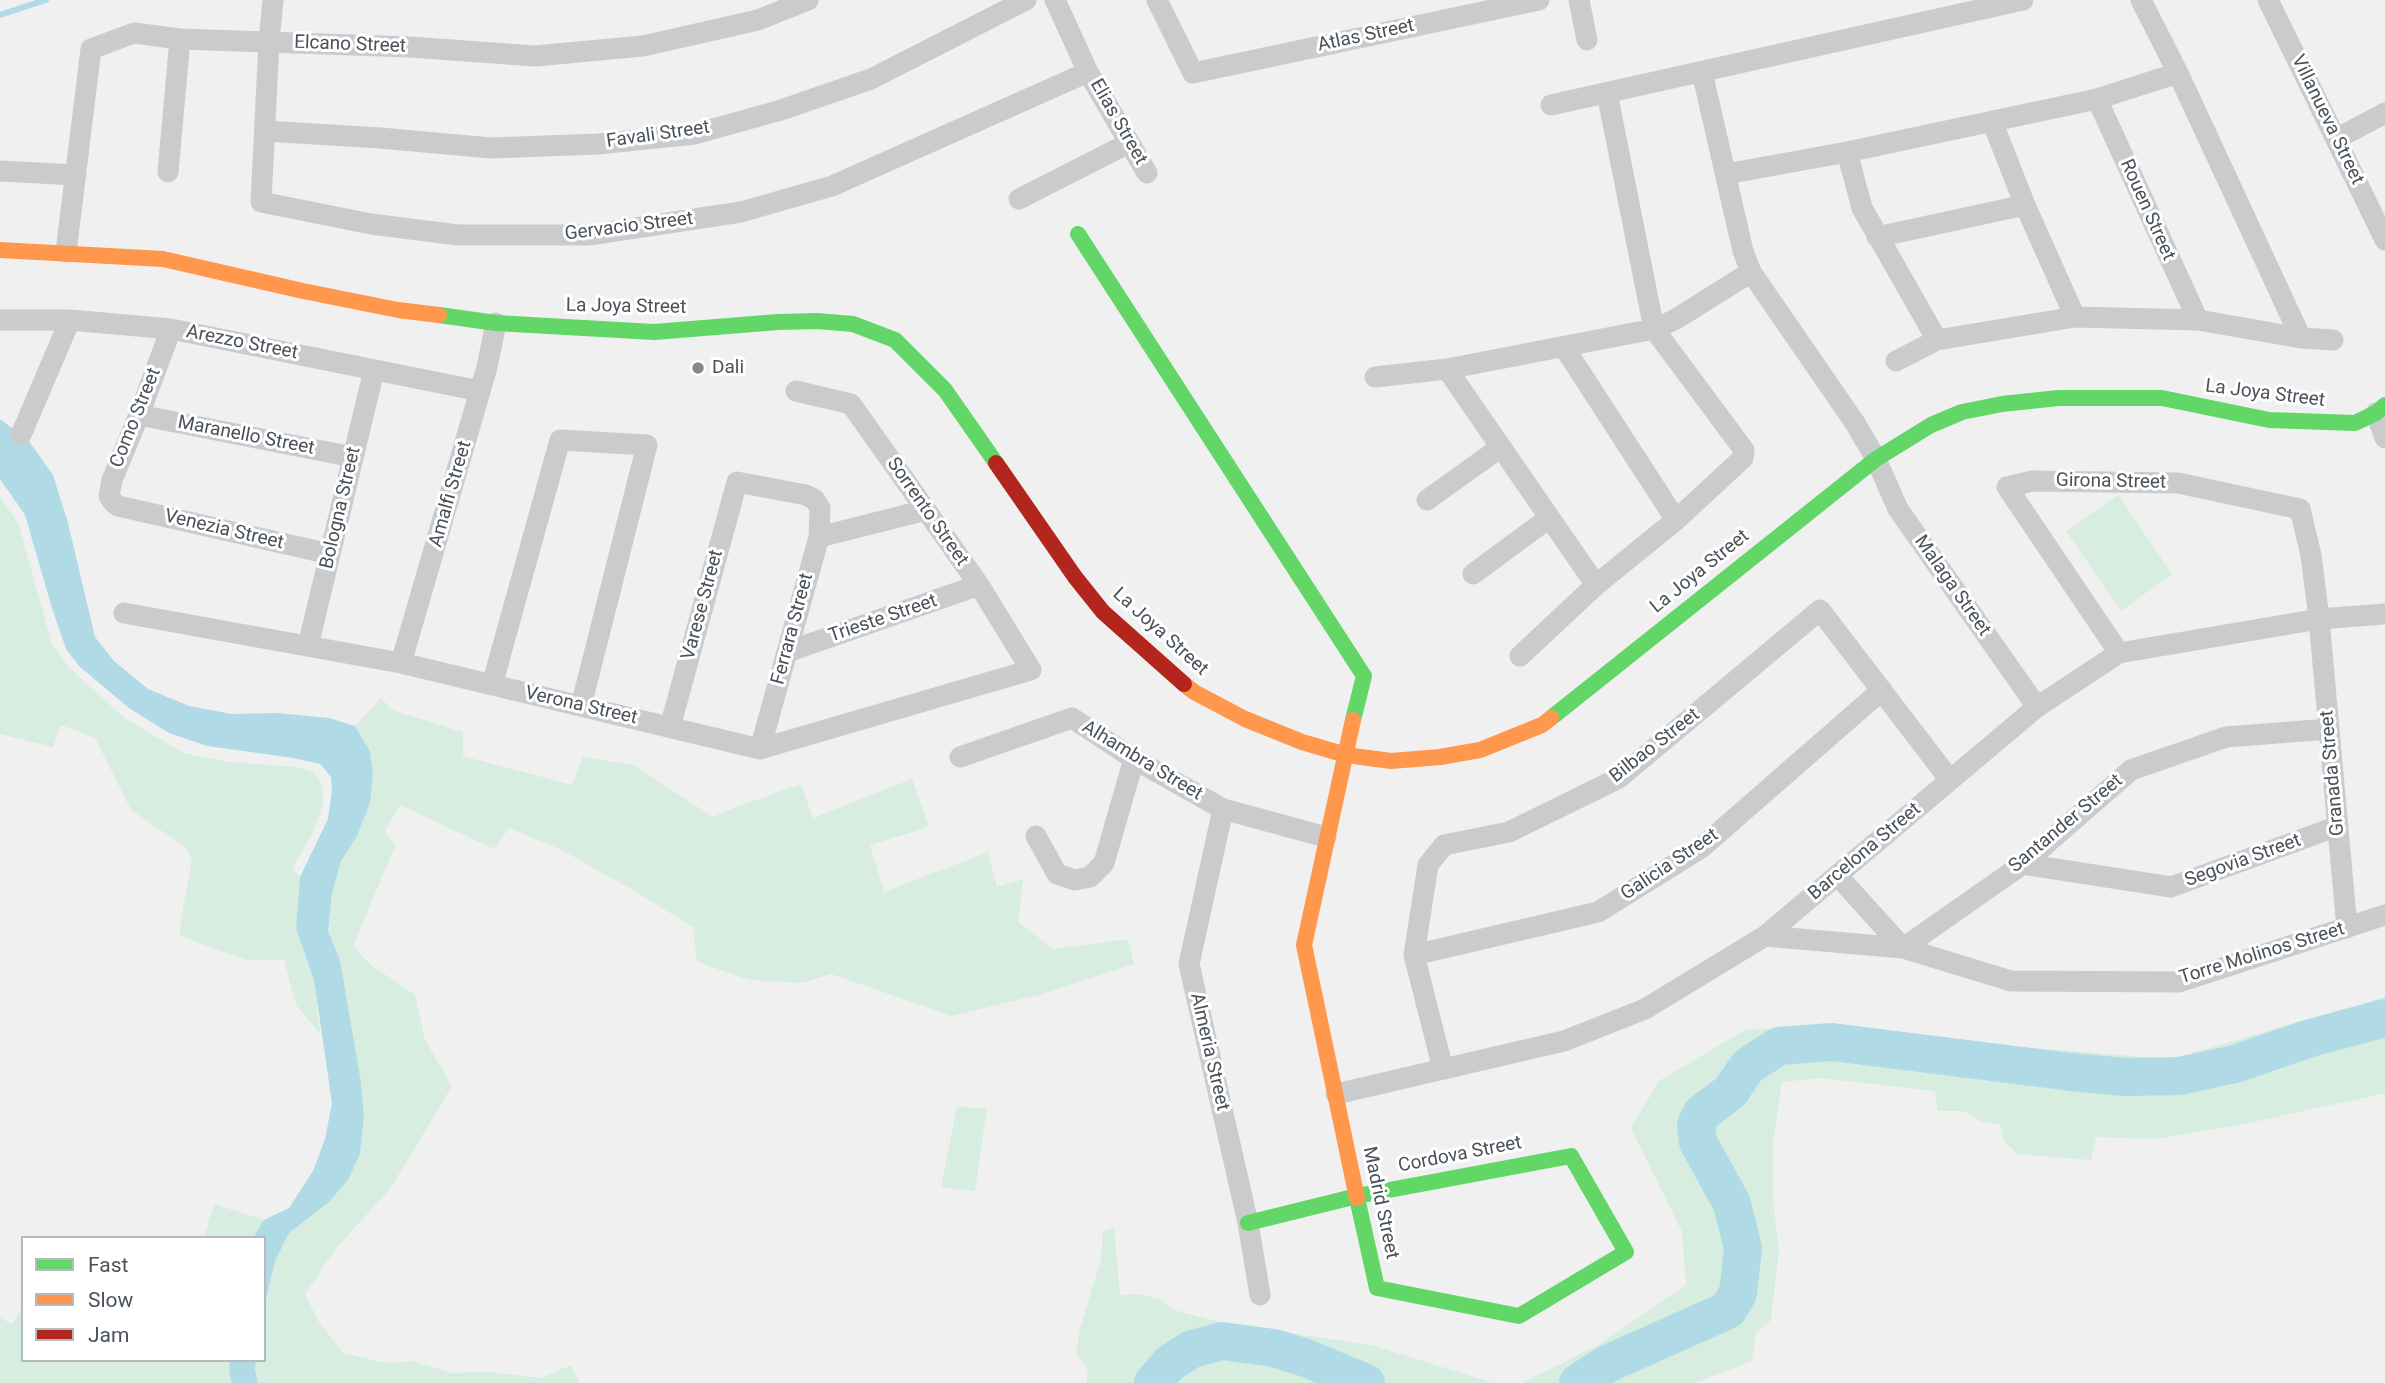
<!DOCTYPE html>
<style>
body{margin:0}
#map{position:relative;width:2385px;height:1383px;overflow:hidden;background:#f0f0f0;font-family:Roboto,sans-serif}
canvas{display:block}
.legend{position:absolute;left:21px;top:1236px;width:245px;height:126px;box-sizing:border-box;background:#fff;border:2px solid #b6b9bd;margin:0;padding:9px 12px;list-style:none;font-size:21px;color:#49515a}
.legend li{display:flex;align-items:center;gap:14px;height:35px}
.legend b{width:35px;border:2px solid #b6b9bd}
</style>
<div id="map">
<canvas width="2385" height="1383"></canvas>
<ul class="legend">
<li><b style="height:9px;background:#63d668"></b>Fast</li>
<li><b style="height:9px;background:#ff974d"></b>Slow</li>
<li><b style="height:9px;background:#b3261e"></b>Jam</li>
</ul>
</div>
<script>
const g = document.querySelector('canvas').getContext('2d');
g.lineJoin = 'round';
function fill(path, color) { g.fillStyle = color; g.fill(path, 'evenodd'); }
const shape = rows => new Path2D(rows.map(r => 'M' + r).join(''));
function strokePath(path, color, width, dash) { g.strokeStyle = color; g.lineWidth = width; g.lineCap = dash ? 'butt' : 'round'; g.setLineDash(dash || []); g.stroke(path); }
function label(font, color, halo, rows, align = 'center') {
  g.font = font + ' Roboto,sans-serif'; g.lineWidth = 6; g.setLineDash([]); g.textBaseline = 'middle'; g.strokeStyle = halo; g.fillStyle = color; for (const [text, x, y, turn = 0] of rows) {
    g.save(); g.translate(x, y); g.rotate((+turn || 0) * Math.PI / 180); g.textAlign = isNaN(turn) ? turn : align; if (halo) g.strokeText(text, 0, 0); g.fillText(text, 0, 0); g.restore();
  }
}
fill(shape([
 [2118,495,2172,574,2121,611,2066,531],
 [0,497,18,523,52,644,68,666,93,690,126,719,184,753,228,762,297,767,312,771,319,779,323,789,323,804,314,830,292,869,300,877,296,928,314,980,320,1033,296,1005,284,960,246,960,180,936,181,919,192,860,185,847,131,810,95,738,61,725,53,747,0,734],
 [381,698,392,710,463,732,463,756,572,785,583,757,633,765,713,817,736,807,801,784,813,818,912,779,929,827,870,845,884,892,988,852,997,887,1023,879,1018,922,1054,949,1128,939,1134,964,1042,994,952,1016,831,974,802,983,750,980,697,962,693,927,636,892,562,850,509,828,494,849,400,805,385,831,395,846,353,946,371,965,415,995,425,1040,452,1086,390,1189,337,1247,305,1294,319,1322,343,1353,385,1363,412,1361,452,1373,490,1372,541,1378,571,1365,580,1383,258,1383,255,1370,256,1360,264,1360,264,1309,275,1261,289,1233,329,1202,348,1180,360,1154,364,1117,361,1082,340,960,328,931,332,894,341,861,357,836,370,803,373,775,370,751,355,726],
 [2385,997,2385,1093,2244,1124,2157,1139,2096,1137,2091,1160,2017,1154,2004,1141,2000,1124,1980,1121,1963,1111,1938,1111,1935,1091,1821,1078,1782,1082,1773,1142,1773,1200,1779,1250,1771,1320,1756,1333,1752,1361,1695,1383,1522,1383,1598,1345,1686,1285,1682,1232,1631,1128,1659,1081,1746,1029,1850,1027,1997,1045,2171,1059],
 [957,1107,987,1108,975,1191,941,1187],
 [214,1204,264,1220,253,1238,204,1238],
 [1114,1227,1120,1295,1138,1294,1160,1299,1174,1310,1219,1322,1375,1346,1493,1383,1086,1383,1088,1369,1076,1354,1080,1329,1101,1259,1103,1231],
 [23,1305,23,1360,230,1360,229,1372,232,1383,0,1383,0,1318,12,1324]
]), '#d6ede0');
fill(shape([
 [0,419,28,440,53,475,68,523,95,637,114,661,148,689,189,706,232,714,277,713,329,718,355,726,370,751,373,775,370,803,357,836,341,861,332,894,328,931,340,960,361,1082,364,1117,360,1154,348,1180,329,1202,289,1233,275,1261,264,1309,264,1238,253,1238,264,1220,289,1208,313,1171,325,1139,332,1103,314,980,296,928,300,877,328,819,332,791,331,777,320,764,294,758,207,746,169,733,129,708,79,666,66,649,52,608,25,515,0,479],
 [230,1360,256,1360,255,1370,258,1383,232,1383,229,1372]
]), '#afdae6');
strokePath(shape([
 [0,15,46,0]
]), '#afdae6', 6);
strokePath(shape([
 [1153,1383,1170,1363,1192,1349,1222,1341,1274,1348,1306,1358,1366,1383],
 [1578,1383,1607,1364,1728,1310,1738,1293,1743,1248,1732,1204,1698,1142,1696,1125,1702,1113,1730,1092,1748,1066,1779,1046,1832,1042,2071,1072,2126,1077,2179,1076,2235,1064,2307,1039,2385,1018]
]), '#afdae6', 38);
strokePath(shape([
 [273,0,269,42,261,202,371,224,458,235,589,235,741,212,832,186,1088,72],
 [1055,0,1088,72,1147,173],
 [1157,0,1193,73,1539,0],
 [1579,0,1587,40],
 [2141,0,2178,73,2301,338],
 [2268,0,2385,240],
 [1702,72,1743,251,1751,272,1855,423,1876,459,1898,509,2037,707],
 [2097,99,2198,320],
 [1551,105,2023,0],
 [1992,121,2025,205,2075,317],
 [265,131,380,138,491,148,598,144,695,134,781,110,871,79,1026,0],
 [2336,139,2385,113],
 [0,171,76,175],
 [168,172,180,39],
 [1726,174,1847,152],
 [1019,199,1129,143],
 [1877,237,2025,205],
 [66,252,91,49,134,33,180,39,410,47,535,56,643,46,758,20,808,0],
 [0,320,70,320,171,329,480,391],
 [171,329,139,415,112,480,109,496,113,502,118,506,330,554],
 [1937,340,1862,208,1847,152,2097,99,2178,73],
 [1564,347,1676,520],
 [1896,361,1937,340,2075,317,2198,320,2301,338,2333,340],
 [1447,369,1596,585],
 [1375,377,1447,369,1654,329,1676,319,1751,272],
 [2376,413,2385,438],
 [139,415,353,457],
 [21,435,70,320],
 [1427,500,1501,447],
 [819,537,926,510],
 [1473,574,1549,518],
 [124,613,401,663,760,749,1031,670,979,585,851,404,796,391],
 [308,646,374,370],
 [787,652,979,585],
 [2119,653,2007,487,2032,481,2178,483,2300,509,2311,555,2319,619,2347,928],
 [1520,656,1596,585,1676,520,1743,458,1744,450,1654,329,1607,93],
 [401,663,487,367,496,323],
 [492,685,560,440,647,445,581,706],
 [670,727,737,482,806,495,815,500,820,508,819,537,760,749],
 [960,757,1072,718,1134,759,1223,809,1326,837],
 [1223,809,1189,964,1248,1223,1260,1295],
 [1036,836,1057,874,1075,880,1090,877,1104,863,1134,759],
 [2023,864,2171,887,2338,826],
 [1837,875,1903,948,2011,981,2179,982,2385,915],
 [1765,936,1903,948,2023,864,2131,770,2226,737,2329,729],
 [1414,955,1598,912,1701,848,1882,690],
 [1443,1069,1414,955,1428,865,1444,845,1509,832,1619,778,1820,610,1950,780],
 [1336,1094,1564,1041,1645,1009,1765,936,2037,707,2119,653,2319,619,2385,614]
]), '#cacbcd', 21);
strokePath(shape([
 [1078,234,1364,676,1353,720],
 [439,315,496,323,654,332,778,322,817,321,853,324,895,340,945,390,996,463],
 [1551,718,1876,459,1931,425,1962,412,2002,404,2058,398,2162,398,2269,420,2355,423,2376,413,2385,405],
 [1248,1223,1357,1196,1571,1156,1626,1252,1519,1316,1377,1288,1357,1198]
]), '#63d668', 16);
strokePath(shape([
 [0,250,163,259,303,291,398,310,439,315],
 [1184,684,1194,692,1245,719,1302,742,1346,755,1391,761,1440,757,1480,750,1542,725,1551,718],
 [1353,720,1304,945,1357,1198]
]), '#ff974d', 16);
strokePath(shape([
 [996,463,1075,577,1103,612,1184,684]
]), '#b3261e', 16);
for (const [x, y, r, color] of [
 [698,368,7,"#83898e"]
]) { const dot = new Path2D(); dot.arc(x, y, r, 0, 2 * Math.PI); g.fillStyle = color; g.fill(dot); strokePath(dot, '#fff', 2.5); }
label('19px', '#49515a', '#fff', [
 ["Atlas Street",1366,36,-12],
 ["Elcano Street",350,45,2],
 ["Villanueva Street",2327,120,64],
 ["Elias Street",1118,122,60],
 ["Favali Street",658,135,-8],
 ["Rouen Street",2147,210,66],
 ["Gervacio Street",629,227,-7],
 ["La Joya Street",626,307,1],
 ["Arezzo Street",242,343,11],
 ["La Joya Street",2265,394,7],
 ["Como Street",136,418,-68],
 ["Maranello Street",246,436,11],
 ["Girona Street",2111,482,1],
 ["Amalfi Street",451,494,-74],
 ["Bologna Street",341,508,-77],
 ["Sorrento Street",927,512,55],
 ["Venezia Street",224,530,13],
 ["La Joya Street",1700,572,-39],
 ["Malaga Street",1952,586,55],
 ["Varese Street",703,605,-75],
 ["Trieste Street",883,619,-19],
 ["Ferrara Street",793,629,-75],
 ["La Joya Street",1160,632,42],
 ["Verona Street",581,706,13],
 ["Bilbao Street",1655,746,-38],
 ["Alhambra Street",1142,761,31],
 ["Granada Street",2333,773,-95],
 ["Santander Street",2066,824,-40],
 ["Barcelona Street",1865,852,-40],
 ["Segovia Street",2243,861,-20],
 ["Galicia Street",1670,865,-34],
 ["Torre Molinos Street",2262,954,-17],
 ["Almeria Street",1209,1052,77],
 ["Cordova Street",1460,1155,-11],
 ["Madrid Street",1380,1203,78]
]);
label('19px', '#49515a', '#fff', [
 ["Dali",712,368]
], 'left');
</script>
